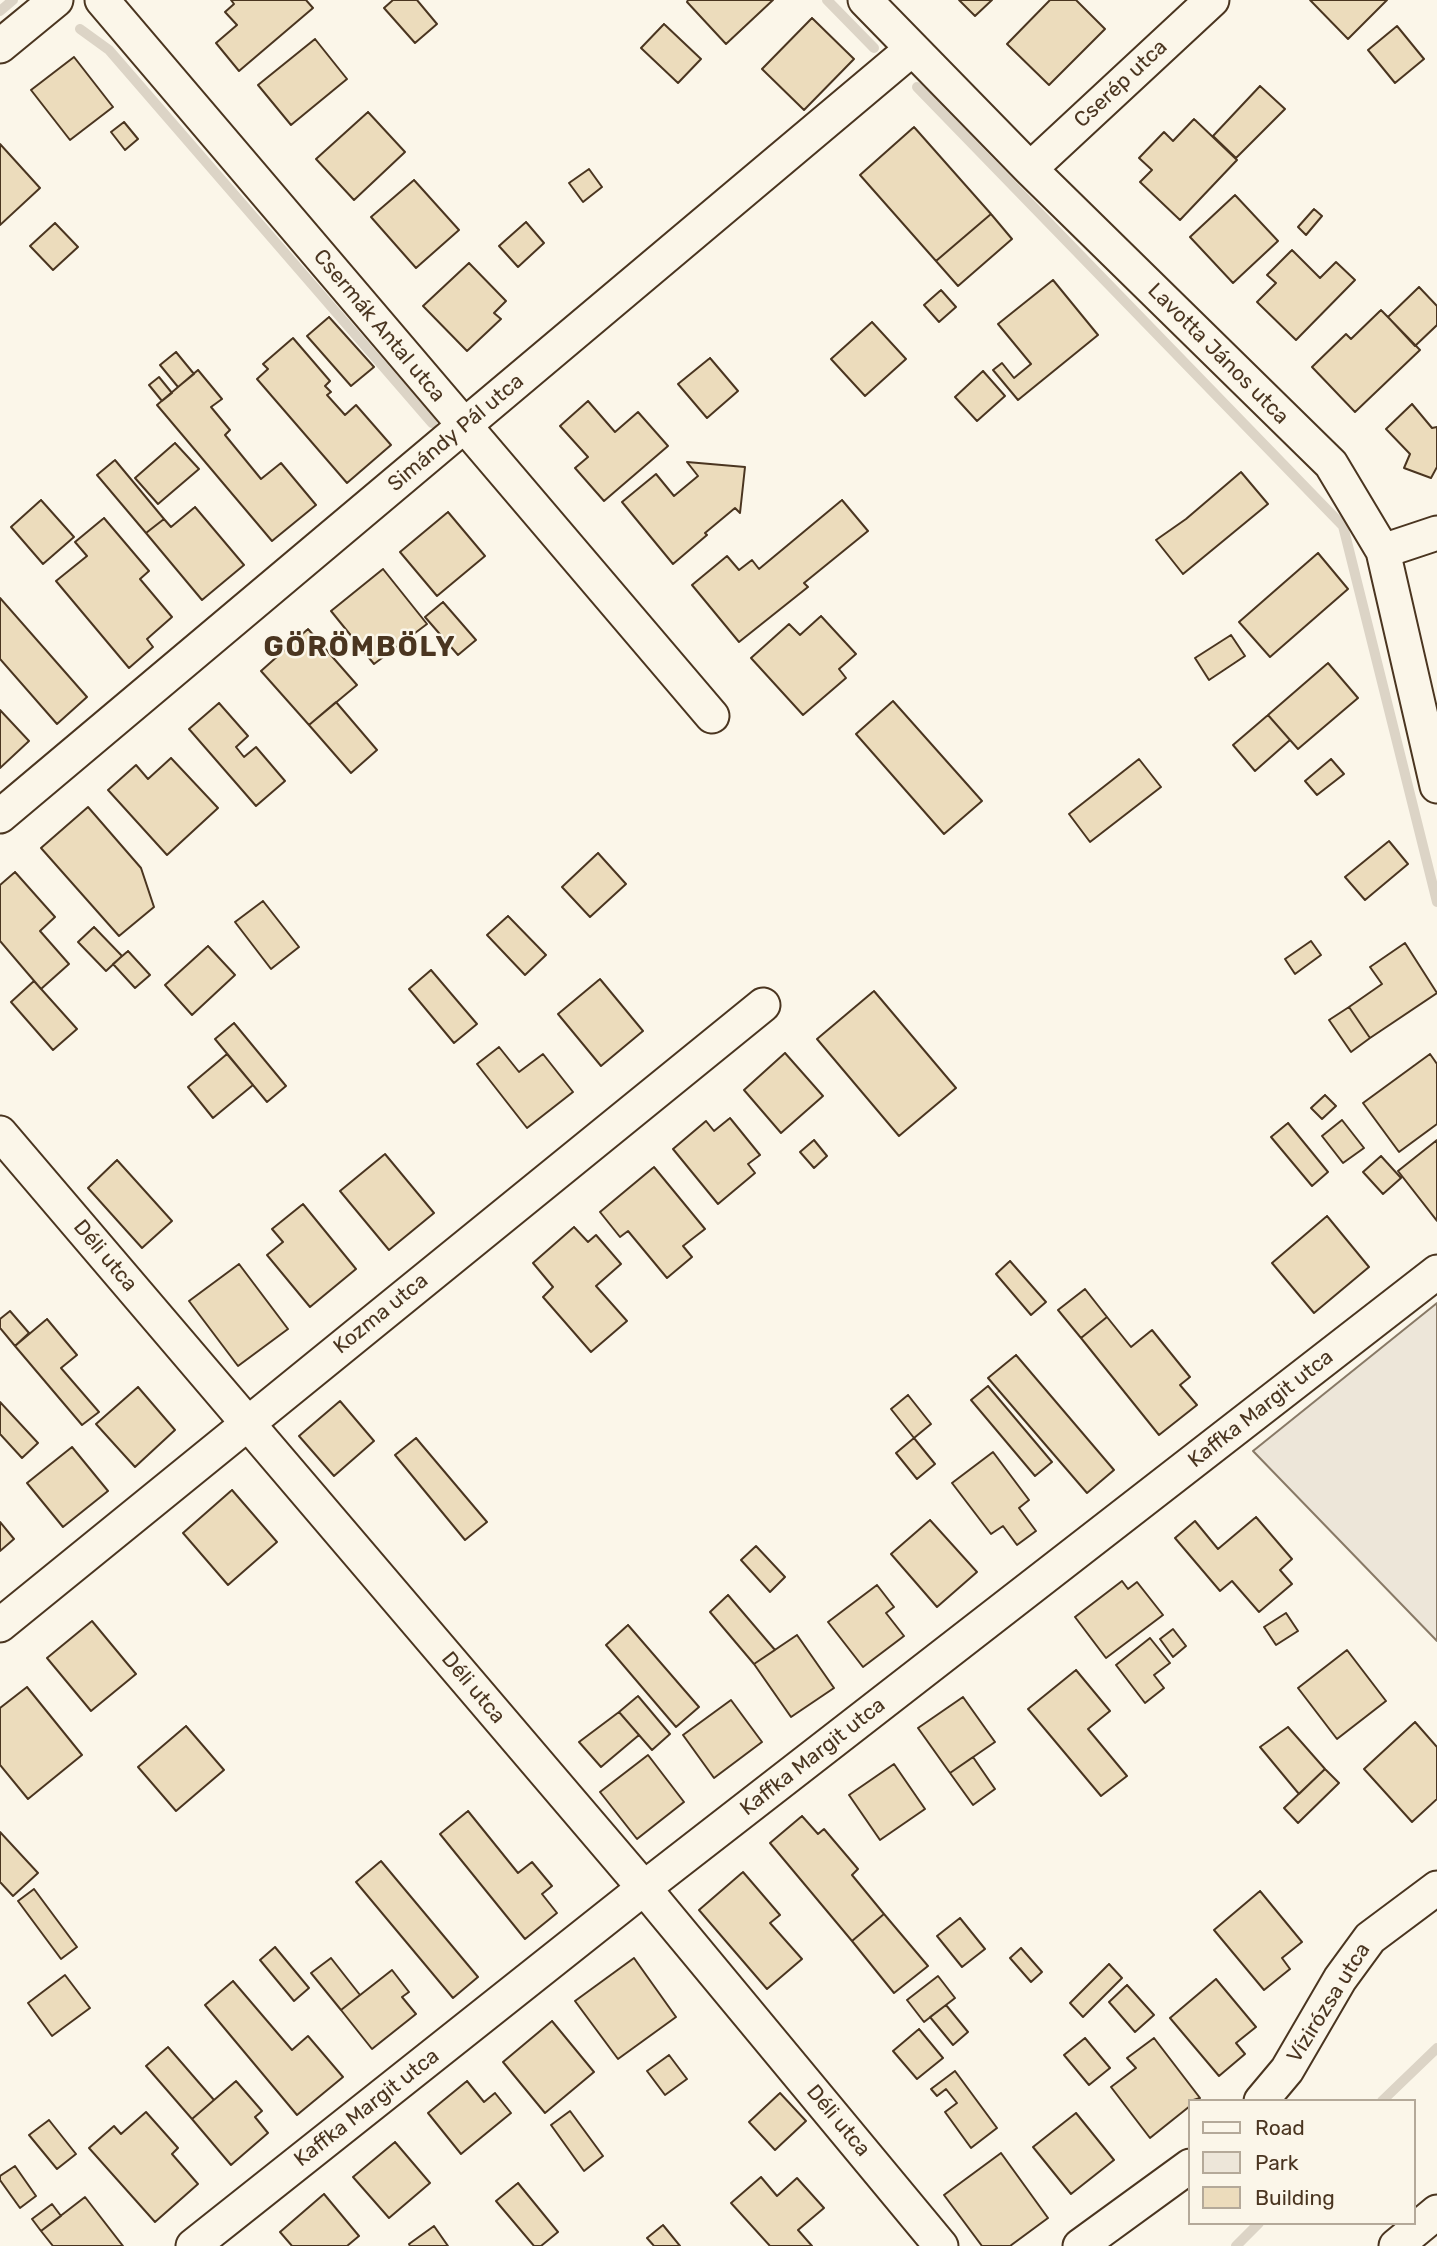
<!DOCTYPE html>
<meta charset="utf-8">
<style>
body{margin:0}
#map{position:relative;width:1437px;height:2246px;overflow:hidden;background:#fbf6e9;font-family:Rubik,sans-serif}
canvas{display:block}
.legend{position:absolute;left:1188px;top:2099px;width:228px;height:126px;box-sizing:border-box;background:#fbf6e9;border:2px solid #b4a999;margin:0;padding:9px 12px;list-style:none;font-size:21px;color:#4a3520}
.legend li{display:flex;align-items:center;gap:14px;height:35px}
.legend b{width:35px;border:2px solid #b4a999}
</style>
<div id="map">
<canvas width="1437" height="2246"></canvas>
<ul class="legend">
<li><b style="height:9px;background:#fbf6e9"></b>Road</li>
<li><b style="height:19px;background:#ede6d9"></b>Park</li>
<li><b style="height:19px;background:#ecdcbc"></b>Building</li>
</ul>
</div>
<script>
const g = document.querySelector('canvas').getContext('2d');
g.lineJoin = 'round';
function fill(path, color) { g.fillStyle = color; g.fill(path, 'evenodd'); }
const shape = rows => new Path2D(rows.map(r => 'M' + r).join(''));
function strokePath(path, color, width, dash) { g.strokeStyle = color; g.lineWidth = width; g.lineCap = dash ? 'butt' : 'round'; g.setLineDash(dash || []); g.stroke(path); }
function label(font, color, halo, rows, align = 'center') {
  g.font = font + ' Rubik,sans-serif'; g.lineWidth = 5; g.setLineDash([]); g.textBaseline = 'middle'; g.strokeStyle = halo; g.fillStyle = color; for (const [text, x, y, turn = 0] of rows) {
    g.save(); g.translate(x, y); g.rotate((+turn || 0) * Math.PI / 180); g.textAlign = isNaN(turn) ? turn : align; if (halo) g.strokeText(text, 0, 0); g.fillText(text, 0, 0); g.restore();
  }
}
const green = shape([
 [1437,1303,1437,1641,1253,1451,1437,1303]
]);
fill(green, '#ede6d9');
strokePath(green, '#887966', 2);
strokePath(shape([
 [827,0,874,48],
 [0,11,13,0],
 [80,29,109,50,432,423],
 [917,87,1343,526,1437,902],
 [1382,2101,1437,2048],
 [1236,2246,1259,2223]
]), '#dcd4c6', 10);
const building = shape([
 [231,0,306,0,313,8,239,71,216,43,237,25,225,12,234,4,231,0],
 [393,0,417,0,437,24,415,43,384,8,393,0],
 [688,0,773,0,726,44,687,2,688,0],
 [959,0,992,0,975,16,959,0],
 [1050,0,1076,0,1105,29,1049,85,1007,44,1050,0],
 [1310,0,1387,0,1348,39,1310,0],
 [812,18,854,59,804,110,762,69,812,18],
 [664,24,701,59,678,83,641,48,664,24],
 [1397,26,1424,59,1395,83,1368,50,1397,26],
 [315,39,347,79,291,125,258,85,315,39],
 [74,57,113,107,70,140,31,90,74,57],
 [1260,86,1285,109,1236,158,1213,136,1260,86],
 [368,112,405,152,354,200,316,159,368,112],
 [1194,119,1237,160,1180,220,1140,182,1152,170,1139,158,1164,132,1173,141,1194,119],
 [124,122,138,139,125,150,111,132,124,122],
 [914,127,991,214,936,261,860,175,914,127],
 [0,144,40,188,0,225,0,144],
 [589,169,602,187,583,202,569,183,589,169],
 [414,180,459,230,416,268,371,217,414,180],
 [1235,195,1278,241,1233,283,1190,237,1235,195],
 [1314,209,1322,216,1306,235,1298,227,1314,209],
 [991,214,1012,239,958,286,936,261,991,214],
 [526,222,544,243,518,267,499,246,526,222],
 [55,223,78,247,53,270,30,246,55,223],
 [1292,250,1320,278,1336,262,1355,280,1296,340,1257,302,1276,283,1267,275,1292,250],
 [469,263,506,301,494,313,501,319,467,351,423,306,469,263],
 [1053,280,1098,335,1018,400,993,370,1002,363,1014,378,1031,364,998,324,1053,280],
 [1419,287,1437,306,1437,325,1415,346,1388,317,1419,287],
 [941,290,956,307,939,322,924,305,941,290],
 [1381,310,1420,350,1355,412,1312,367,1346,334,1351,339,1381,310],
 [329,317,374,367,351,386,307,336,329,317],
 [872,322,906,359,865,396,831,359,872,322],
 [293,338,330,381,325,386,331,392,327,395,345,415,356,405,391,445,347,483,257,379,268,369,263,364,293,338],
 [176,352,194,374,178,387,160,365,176,352],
 [710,358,738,391,707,418,678,384,710,358],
 [198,370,222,399,211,407,230,430,225,435,261,479,281,463,316,505,272,541,157,405,198,370],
 [983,371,1005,396,977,421,955,397,983,371],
 [159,377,172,393,162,401,149,385,159,377],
 [588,401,615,432,638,412,668,446,604,501,575,468,588,457,560,426,588,401],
 [1412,404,1432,428,1437,427,1437,467,1431,478,1404,468,1410,454,1386,429,1412,404],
 [175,443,199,469,158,504,135,478,175,443],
 [115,460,164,519,146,533,97,475,115,460],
 [687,462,745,467,740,513,735,508,705,533,707,535,673,564,622,502,656,474,674,496,698,476,687,462],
 [1241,472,1268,504,1183,574,1156,540,1186,519,1241,472],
 [41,500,74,537,43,564,11,527,41,500],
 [842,500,868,531,804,583,808,587,739,642,692,585,727,556,739,570,752,560,759,569,842,500],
 [195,507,244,565,202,600,146,533,164,519,171,527,195,507],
 [448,512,485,556,437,596,400,552,448,512],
 [104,518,149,571,140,579,172,617,147,639,153,647,129,668,56,581,87,556,75,542,104,518],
 [1318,553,1348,589,1270,657,1239,622,1318,553],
 [383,569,427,624,374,664,331,611,383,569],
 [0,598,87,697,57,724,0,659,0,598],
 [443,602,476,640,458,655,425,617,443,602],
 [821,616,856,654,839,669,846,678,803,715,751,658,789,624,800,635,821,616],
 [308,629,357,685,309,725,261,671,308,629],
 [1231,635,1245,656,1209,680,1195,658,1231,635],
 [1328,663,1358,698,1298,749,1268,715,1328,663],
 [893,701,982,801,944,834,856,734,893,701],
 [336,702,377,750,351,773,309,725,336,702],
 [219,703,248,736,236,747,244,757,256,747,285,781,256,806,189,729,219,703],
 [0,710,29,741,0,768,0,710],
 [1268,715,1290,740,1255,771,1233,745,1268,715],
 [171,758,218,808,167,855,108,790,136,765,148,779,171,758],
 [1139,759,1161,787,1090,842,1069,814,1139,759],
 [1331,759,1344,774,1317,795,1305,781,1331,759],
 [88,807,141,868,154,907,119,936,41,848,88,807],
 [1389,841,1408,864,1365,900,1345,877,1389,841],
 [598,853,626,884,590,917,562,887,598,853],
 [15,872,55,917,40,931,69,964,41,989,0,941,0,885,15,872],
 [263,901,299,947,271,969,235,922,263,901],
 [508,916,546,955,525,975,487,935,508,916],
 [94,927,122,956,106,971,78,942,94,927],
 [1311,941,1321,955,1295,974,1285,959,1311,941],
 [1405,943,1437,993,1370,1038,1349,1007,1382,984,1370,967,1405,943],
 [208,946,235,975,192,1015,165,985,208,946],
 [128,951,150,975,135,988,113,964,128,951],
 [431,970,477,1024,454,1043,409,989,431,970],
 [600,979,643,1031,601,1066,558,1014,600,979],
 [34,981,77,1029,53,1050,11,1002,34,981],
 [874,991,956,1088,899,1136,817,1039,874,991],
 [1349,1007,1370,1038,1351,1052,1329,1020,1349,1007],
 [234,1023,286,1086,267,1102,215,1039,234,1023],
 [499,1047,519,1072,543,1054,573,1092,527,1128,477,1064,499,1047],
 [785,1053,823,1096,781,1133,744,1090,785,1053],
 [227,1054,253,1085,213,1118,188,1087,227,1054],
 [1430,1054,1437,1064,1437,1124,1399,1152,1363,1103,1430,1054],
 [1325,1095,1336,1106,1322,1119,1311,1108,1325,1095],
 [730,1118,760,1155,748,1164,755,1173,718,1204,673,1149,706,1121,714,1131,730,1118],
 [1342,1120,1364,1148,1343,1163,1322,1136,1342,1120],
 [1288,1123,1328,1172,1312,1186,1271,1137,1288,1123],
 [814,1140,827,1156,814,1168,800,1152,814,1140],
 [1437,1140,1437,1221,1398,1171,1437,1140],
 [385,1154,434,1213,389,1250,340,1191,385,1154],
 [1381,1156,1401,1178,1383,1194,1363,1172,1381,1156],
 [117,1160,172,1221,142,1248,88,1188,117,1160],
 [654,1167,705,1229,683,1246,692,1257,667,1278,628,1231,620,1237,600,1212,654,1167],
 [303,1204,356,1269,310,1307,267,1255,283,1242,272,1229,303,1204],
 [1327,1216,1369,1267,1314,1313,1272,1263,1327,1216],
 [574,1227,588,1242,596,1235,621,1264,596,1286,627,1321,591,1352,543,1297,553,1287,533,1263,574,1227],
 [1010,1261,1046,1302,1031,1315,996,1274,1010,1261],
 [239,1264,288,1329,238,1366,189,1301,239,1264],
 [1085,1289,1107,1317,1081,1338,1058,1310,1085,1289],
 [10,1311,29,1333,15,1346,0,1328,0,1319,10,1311],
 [1107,1317,1131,1347,1152,1330,1190,1377,1180,1385,1197,1405,1159,1435,1081,1338,1107,1317],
 [47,1319,77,1355,61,1368,99,1412,82,1425,15,1346,47,1319],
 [1016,1355,1114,1470,1087,1493,988,1378,1016,1355],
 [988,1386,1052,1462,1035,1476,971,1400,988,1386],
 [138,1387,175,1430,135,1467,96,1424,138,1387],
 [908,1395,931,1424,914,1438,891,1409,908,1395],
 [340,1401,374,1441,334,1476,299,1436,340,1401],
 [0,1402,38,1443,22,1458,0,1434,0,1402],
 [416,1438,487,1522,465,1540,395,1455,416,1438],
 [914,1438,935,1464,917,1479,896,1453,914,1438],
 [72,1447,108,1491,63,1527,27,1483,72,1447],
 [993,1452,1029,1500,1019,1508,1036,1531,1017,1545,1003,1526,991,1534,952,1483,993,1452],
 [232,1490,277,1542,228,1585,183,1533,232,1490],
 [1256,1517,1292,1559,1280,1570,1292,1584,1259,1612,1232,1581,1220,1591,1175,1538,1195,1521,1218,1549,1256,1517],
 [930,1520,977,1572,937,1607,891,1554,930,1520],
 [0,1522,14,1539,0,1551,0,1522],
 [756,1546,785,1577,770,1592,741,1560,756,1546],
 [1122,1581,1128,1589,1137,1582,1163,1615,1106,1658,1075,1617,1122,1581],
 [877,1585,894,1607,886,1613,904,1636,863,1667,828,1622,877,1585],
 [728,1595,775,1650,754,1664,710,1612,728,1595],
 [1286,1613,1298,1631,1276,1645,1264,1627,1286,1613],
 [92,1621,136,1674,91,1711,47,1658,92,1621],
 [628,1625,699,1707,676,1727,606,1645,628,1625],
 [1173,1629,1186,1646,1173,1657,1160,1639,1173,1629],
 [797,1635,834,1688,791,1717,754,1664,797,1635],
 [1150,1638,1170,1663,1154,1675,1164,1688,1145,1703,1116,1665,1150,1638],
 [1347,1650,1386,1701,1337,1739,1298,1688,1347,1650],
 [1076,1670,1110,1711,1088,1729,1127,1776,1101,1796,1028,1709,1076,1670],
 [27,1687,82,1755,28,1799,0,1765,0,1708,27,1687],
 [638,1696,670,1734,652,1750,619,1712,638,1696],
 [963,1697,995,1742,950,1773,918,1728,963,1697],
 [731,1700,762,1742,714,1778,683,1735,731,1700],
 [619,1712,639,1735,601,1767,579,1742,619,1712],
 [1415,1722,1437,1747,1437,1799,1412,1822,1364,1769,1415,1722],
 [186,1726,224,1770,176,1811,138,1767,186,1726],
 [1288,1727,1325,1769,1299,1794,1260,1747,1288,1727],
 [648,1755,684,1802,637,1839,600,1792,648,1755],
 [973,1757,995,1789,973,1805,950,1773,973,1757],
 [894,1764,925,1809,880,1840,849,1795,894,1764],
 [1325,1769,1339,1783,1298,1823,1284,1808,1325,1769],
 [468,1811,518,1873,532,1862,552,1886,542,1894,557,1913,525,1939,440,1834,468,1811],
 [802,1816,818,1834,824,1829,858,1869,852,1875,884,1914,852,1941,770,1843,802,1816],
 [0,1832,38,1873,13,1896,0,1882,0,1832],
 [381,1861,478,1977,453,1998,356,1882,381,1861],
 [743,1872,780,1915,770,1923,802,1959,767,1989,699,1910,743,1872],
 [34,1889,77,1947,61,1959,18,1901,34,1889],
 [1260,1891,1302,1942,1282,1958,1290,1969,1264,1990,1214,1930,1260,1891],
 [884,1914,928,1966,894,1993,852,1941,884,1914],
 [960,1918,985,1949,962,1967,937,1936,960,1918],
 [275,1947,309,1988,294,2001,260,1960,275,1947],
 [1021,1948,1042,1972,1031,1982,1010,1958,1021,1948],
 [331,1958,360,1995,341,2010,311,1973,331,1958],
 [634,1958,676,2017,618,2059,575,2001,634,1958],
 [1109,1964,1122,1978,1083,2017,1070,2003,1109,1964],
 [392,1970,409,1992,402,1997,416,2014,372,2049,341,2010,392,1970],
 [65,1975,90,2008,52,2036,28,2003,65,1975],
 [938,1976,955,1998,924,2022,907,2000,938,1976],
 [1216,1979,1256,2027,1236,2043,1245,2054,1219,2076,1170,2018,1216,1979],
 [233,1981,292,2050,308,2036,343,2077,297,2115,205,2005,233,1981],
 [1127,1985,1154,2015,1135,2032,1109,2002,1127,1985],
 [946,2005,968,2032,953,2045,930,2017,946,2005],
 [552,2021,594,2072,545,2113,503,2062,552,2021],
 [919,2029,943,2058,917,2079,893,2051,919,2029],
 [1085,2038,1110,2068,1089,2085,1064,2055,1085,2038],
 [1154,2038,1200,2098,1190,2101,1190,2106,1150,2138,1111,2087,1136,2068,1127,2058,1154,2038],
 [168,2047,214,2100,192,2119,146,2066,168,2047],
 [669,2055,687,2079,665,2095,647,2071,669,2055],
 [955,2071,997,2128,971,2148,945,2112,957,2103,946,2089,937,2096,931,2089,955,2071],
 [236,2081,262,2111,255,2117,268,2133,231,2165,192,2119,236,2081],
 [467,2081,484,2102,495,2093,511,2113,461,2154,428,2113,467,2081],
 [780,2093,806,2121,775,2150,749,2122,780,2093],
 [570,2111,603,2156,584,2171,551,2125,570,2111],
 [146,2112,178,2148,172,2154,198,2184,155,2222,89,2148,114,2126,121,2134,146,2112],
 [1076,2113,1114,2160,1071,2194,1033,2147,1076,2113],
 [49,2120,76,2154,57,2169,29,2135,49,2120],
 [395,2142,430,2183,389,2218,353,2177,395,2142],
 [1001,2153,1048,2218,1010,2246,982,2246,944,2195,1001,2153],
 [15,2166,36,2196,20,2208,0,2180,0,2176,15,2166],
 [761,2177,777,2196,797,2178,824,2208,798,2230,812,2246,770,2246,731,2203,761,2177],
 [518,2183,558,2232,541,2246,534,2246,496,2201,518,2183],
 [324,2194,359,2236,347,2246,292,2246,280,2232,324,2194],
 [85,2197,123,2246,53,2246,41,2231,85,2197],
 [52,2204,61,2216,41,2231,32,2219,52,2204],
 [663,2225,680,2246,654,2246,647,2238,663,2225],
 [434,2226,448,2246,410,2246,409,2244,434,2226]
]);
fill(building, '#ecdcbc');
strokePath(building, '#4a3520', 2);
const street = shape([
 [102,0,712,716],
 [865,0,1030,169,1331,464,1383,551,1437,786],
 [0,46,56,0],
 [1030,169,1212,0],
 [1383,551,1437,533],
 [0,816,912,49],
 [0,1133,644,1888,941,2246],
 [0,1625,763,1005],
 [1261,2101,1287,2070,1340,1979,1370,1938,1437,1888],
 [193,2246,644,1888,1437,1272],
 [1080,2246,1190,2166],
 [1396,2246,1437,2212]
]);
strokePath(street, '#4a3520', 37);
strokePath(street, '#fbf6e9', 33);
label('21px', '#4a3520', '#fbf6e9', [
 ["Cserép utca",1121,84,-43],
 ["Csermák Antal utca",379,326,50],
 ["Lavotta János utca",1218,354,45],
 ["Simándy Pál utca",456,433,-40],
 ["Déli utca",105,1256,50],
 ["Kozma utca",381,1314,-39],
 ["Kaffka Margit utca",1261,1409,-38],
 ["Déli utca",473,1688,50],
 ["Kaffka Margit utca",813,1757,-38],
 ["Vízirózsa utca",1329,2003,-58],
 ["Kaffka Margit utca",367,2108,-38],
 ["Déli utca",838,2121,50]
]);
g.letterSpacing = '2px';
label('bold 28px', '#4a3520', '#fbf6e9', [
 ["GÖRÖMBÖLY",360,648]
]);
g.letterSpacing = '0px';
</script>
